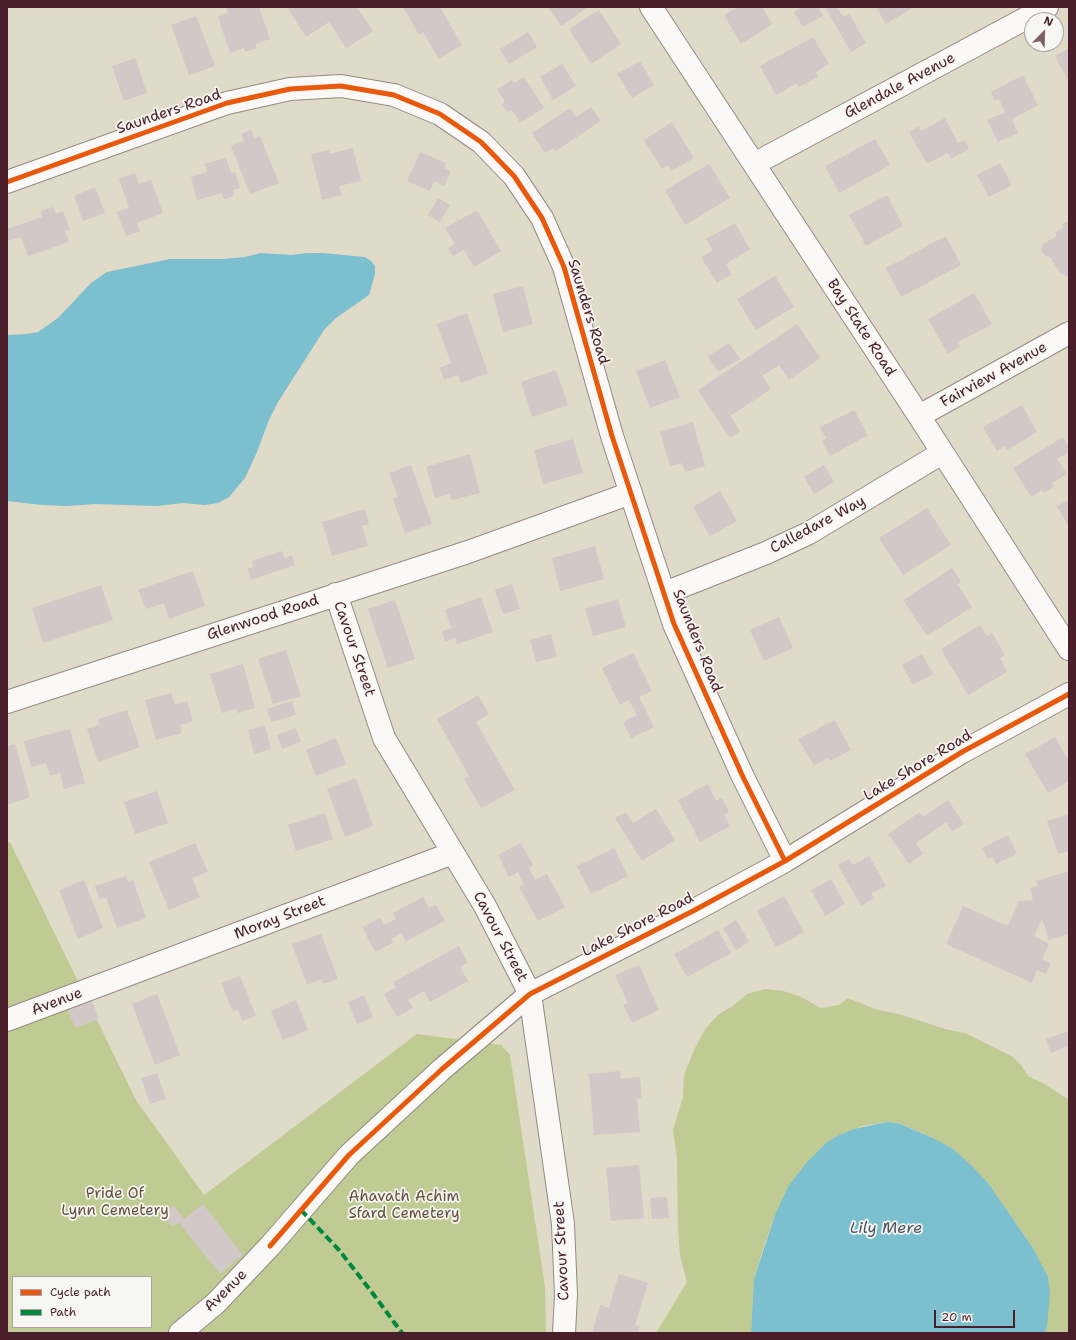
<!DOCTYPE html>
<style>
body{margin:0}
#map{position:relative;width:1076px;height:1340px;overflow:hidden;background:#e0dac8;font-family:"Shantell Sans",sans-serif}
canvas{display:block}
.frame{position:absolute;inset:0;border:8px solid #4a1f2b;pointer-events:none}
.legend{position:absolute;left:12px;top:1276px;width:140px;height:52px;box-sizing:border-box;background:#f6f6f2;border:1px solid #b1a0a2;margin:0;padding:5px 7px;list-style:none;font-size:12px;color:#4a1f2b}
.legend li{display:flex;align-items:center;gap:8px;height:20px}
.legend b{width:20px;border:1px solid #b1a0a2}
.north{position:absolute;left:1024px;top:12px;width:40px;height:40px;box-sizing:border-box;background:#f6f6f2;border:1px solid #b1a0a2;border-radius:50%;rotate:23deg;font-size:11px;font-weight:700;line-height:16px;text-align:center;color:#4a1f2b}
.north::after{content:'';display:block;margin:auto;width:14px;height:18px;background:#7e6062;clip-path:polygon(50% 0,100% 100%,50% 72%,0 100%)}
.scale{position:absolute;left:934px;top:1310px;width:81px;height:18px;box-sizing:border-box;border:2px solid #4a1f2b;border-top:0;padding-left:5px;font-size:12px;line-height:14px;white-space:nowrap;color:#4a1f2b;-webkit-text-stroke:3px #f6f6f2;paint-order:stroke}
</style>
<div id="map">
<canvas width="1076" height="1340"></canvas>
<div class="frame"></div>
<ul class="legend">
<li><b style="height:5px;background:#e8590c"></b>Cycle path</li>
<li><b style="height:5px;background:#00873e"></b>Path</li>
</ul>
<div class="north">N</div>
<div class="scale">20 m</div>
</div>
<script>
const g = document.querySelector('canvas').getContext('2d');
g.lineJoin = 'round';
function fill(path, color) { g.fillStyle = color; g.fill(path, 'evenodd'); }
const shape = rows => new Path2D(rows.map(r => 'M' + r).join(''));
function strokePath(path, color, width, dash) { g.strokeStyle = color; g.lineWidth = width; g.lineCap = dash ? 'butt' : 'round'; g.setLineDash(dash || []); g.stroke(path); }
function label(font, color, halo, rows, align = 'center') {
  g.font = font + ' "Shantell Sans",sans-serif'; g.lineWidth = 3.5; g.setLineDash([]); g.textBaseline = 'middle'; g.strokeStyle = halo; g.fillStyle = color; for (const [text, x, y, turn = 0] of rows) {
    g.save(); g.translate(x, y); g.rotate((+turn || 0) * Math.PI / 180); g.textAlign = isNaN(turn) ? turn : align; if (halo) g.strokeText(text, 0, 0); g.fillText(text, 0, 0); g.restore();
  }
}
fill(shape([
 [10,842,136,1100,204,1195,417,1034,501,1045,510,1055,545,1287,546,1333,7,1333,7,843],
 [13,1277,151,1277,151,1327,13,1327],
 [765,989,783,991,799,996,821,1008,839,1005,848,998,875,1009,902,1015,945,1029,965,1033,1013,1057,1021,1065,1028,1076,1043,1083,1069,1100,1069,1333,1045,1333,1047,1326,1033,1248,988,1183,933,1138,899,1123,887,1122,863,1126,839,1135,827,1142,806,1163,775,1215,763,1249,754,1279,751,1333,656,1333,687,1282,680,1255,678,1228,677,1159,673,1130,683,1097,684,1075,695,1048,706,1028,719,1014,733,1006,747,994]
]), '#bfcb92');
fill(shape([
 [261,253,291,255,307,253,323,253,365,257,371,261,375,266,375,274,369,295,336,318,324,330,278,402,269,420,257,452,245,478,229,497,218,503,205,505,183,503,157,506,95,504,67,506,42,505,7,501,7,335,27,334,38,332,58,318,91,283,107,272,170,259,224,259,245,257],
 [887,1122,898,1123,933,1138,953,1149,973,1167,988,1183,1033,1248,1048,1277,1050,1293,1049,1306,1047,1326,1045,1333,751,1333,754,1279,775,1215,788,1187,806,1163,827,1142,839,1135,854,1129]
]), '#7cbfce');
fill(shape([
 [226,7,259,7,270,39,255,44,257,48,245,52,244,48,230,53,218,17,228,13],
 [287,7,357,7,373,31,346,48,329,22,306,37],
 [403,7,440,7,462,45,439,59,423,32,419,35],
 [548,7,588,7,561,26],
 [738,7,762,7,772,24,741,44,724,15],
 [802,7,818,7,823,16,803,27,794,12],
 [829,7,837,7,843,17,849,14,866,43,851,52,826,9],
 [876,7,914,7,886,24],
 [599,10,621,44,591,64,569,29],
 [196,16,215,66,189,75,171,25],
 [528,32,537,47,509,64,500,49],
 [813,37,829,64,816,72,818,77,799,87,797,83,776,95,760,66],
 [1069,48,1069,82,1055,56],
 [135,58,147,93,124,101,112,66],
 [640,61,654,85,632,98,617,74],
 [562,64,576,86,553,100,540,77],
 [1023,75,1038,105,1012,119,1018,133,998,142,987,120,1005,112,999,99,994,101,991,92],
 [524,77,544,108,520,123,512,110,507,112,502,104,505,102,497,89,512,80,514,83],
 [591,107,601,121,556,151,553,148,545,153,532,133,570,108,576,117],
 [945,118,958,143,964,140,969,149,951,159,947,153,927,164,909,132,919,126,921,131],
 [672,122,694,158,672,171,668,165,662,169,644,140],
 [251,130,254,138,260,136,279,183,250,194,231,146,244,141,241,134],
 [875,139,890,165,839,193,825,166],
 [353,148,361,181,339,186,342,195,322,200,311,154,329,150,330,154],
 [420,152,446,163,444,168,451,171,444,186,434,181,430,191,407,181],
 [226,158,231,173,235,172,240,188,233,190,234,196,224,199,222,193,197,200,191,177,207,172,204,164],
 [1000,163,1012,185,989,197,977,175],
 [709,164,730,198,685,225,665,190],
 [135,173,139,184,151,180,163,213,137,223,140,231,126,236,117,212,129,208,119,179],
 [95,187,105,213,83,221,74,196],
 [887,195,903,226,866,246,849,215],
 [438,198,450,205,440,222,428,215],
 [53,207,56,214,63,211,70,230,65,231,69,242,28,256,21,237,7,241,7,229,42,217,41,211],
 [477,210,501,251,474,267,464,250,453,256,448,248,455,244,445,228],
 [1069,221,1069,277,1060,273,1050,257,1045,256,1041,251,1043,244,1057,236,1055,232,1063,228,1062,224],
 [735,223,750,249,726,264,732,274,717,283,701,257,713,250,706,239],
 [946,236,961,265,901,297,886,268],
 [775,276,794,307,756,330,737,299],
 [523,286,533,324,503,332,493,294],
 [974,293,992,324,958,342,960,346,948,354,928,319],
 [467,313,488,373,461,383,458,375,444,380,440,368,451,363,437,324],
 [797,324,820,358,789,380,779,365,762,376,771,389,730,416,740,431,730,438,698,390],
 [729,343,740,359,718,372,708,356],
 [665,360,680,397,650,408,636,371],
 [556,370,568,405,532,417,521,382],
 [1022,405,1037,432,1007,450,1005,446,997,451,983,427],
 [854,410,868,435,830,456,822,441,826,438,820,427],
 [693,422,705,466,685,472,682,463,670,466,660,432],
 [1063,437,1069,447,1069,452,1057,459,1067,474,1052,483,1054,487,1044,493,1042,490,1031,497,1013,468],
 [573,439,583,473,543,484,534,450],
 [470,454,480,493,452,500,450,494,435,498,426,467],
 [411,465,432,524,405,533,393,499,398,497,389,473],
 [824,465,834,482,814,494,804,477],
 [720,491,737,521,710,536,693,507],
 [1069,500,1069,528,1057,506],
 [927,508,951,545,903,575,879,538],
 [365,509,369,524,362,526,368,546,332,556,322,522],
 [595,546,604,579,560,591,552,558],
 [282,551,285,558,292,555,295,565,251,580,248,569,253,567,252,561],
 [952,568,961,582,957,584,972,607,927,636,903,600],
 [193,571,205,606,169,619,164,603,146,609,138,590],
 [512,584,520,609,503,614,495,590],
 [101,585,113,620,43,643,32,608],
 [481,597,493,632,457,644,455,638,445,642,442,631,451,628,445,610],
 [618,599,626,627,593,636,585,609],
 [395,600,415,659,388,668,368,609],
 [779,617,793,648,764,661,750,630],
 [980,625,987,636,992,633,1005,655,1000,658,1007,672,968,695,941,649],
 [551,634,557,657,536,662,530,640],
 [286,650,301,696,273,704,258,659],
 [633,653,652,691,639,697,654,727,631,738,623,722,637,715,629,700,620,705,602,668],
 [922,654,933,674,913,685,902,665],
 [243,664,255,708,238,713,236,709,222,713,210,674],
 [171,693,175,705,187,701,193,721,180,725,182,733,156,740,145,700],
 [478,695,489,714,476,722,515,790,481,808,464,779,469,776,437,719],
 [292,701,296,715,271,722,267,709],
 [127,710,140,747,98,762,87,729,99,724,98,719],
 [835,720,851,750,830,761,828,758,814,765,798,739],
 [265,725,271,749,254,754,248,730],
 [296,728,301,742,282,749,277,735],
 [70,729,85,783,64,789,60,773,50,776,46,763,31,767,24,741],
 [1055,737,1067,758,1069,757,1069,781,1048,793,1025,754],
 [336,738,346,764,316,776,306,750],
 [15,744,30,797,7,805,7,746],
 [356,778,373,826,345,837,327,789],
 [708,784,716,801,722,798,729,812,724,815,730,826,700,842,678,800],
 [157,791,168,823,135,834,124,802],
 [948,800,964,824,952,831,946,822,916,843,923,854,909,864,888,834,920,812,923,817],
 [656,809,675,840,642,861,615,818,626,812,633,823],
 [325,813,333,839,296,851,288,825],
 [1069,814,1069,851,1058,854,1047,821],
 [1008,835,1017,854,996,864,993,857,988,859,982,848],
 [195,843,208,872,192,878,200,897,169,910,149,862],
 [521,843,533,865,529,868,535,880,547,874,565,907,538,921,519,887,524,885,518,872,509,877,498,855],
 [614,848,628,876,591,894,577,866],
 [869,856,886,886,871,894,874,898,861,906,838,865,849,859,853,865],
 [1069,871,1069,934,1049,940,1042,919,1034,936,1049,944,1042,959,1051,963,1046,974,1037,970,1032,983,946,944,963,906,1008,926,1019,901,1033,900,1030,888,1038,886,1036,881],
 [126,876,128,882,133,880,146,918,117,928,106,897,100,900,95,886],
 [831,879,845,904,825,916,811,890],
 [84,880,103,928,78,939,59,890],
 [784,896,804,932,776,947,757,911],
 [423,897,429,908,436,905,445,921,406,941,401,933,391,939,393,943,375,952,362,927,380,918,384,925,396,919,393,913],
 [736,920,749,942,736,950,723,928],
 [718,930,731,953,687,977,674,954],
 [321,934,338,979,323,984,321,979,307,985,292,944],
 [459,946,468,963,460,967,468,981,430,1002,424,991,408,1000,413,1008,397,1017,384,994,396,987,393,982],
 [639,965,659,1010,632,1023,623,1005,628,1003,615,975],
 [240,976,256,1016,242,1021,238,1010,233,1012,221,983],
 [89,994,99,1019,75,1028,65,1003],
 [157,994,180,1055,155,1065,132,1004],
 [364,995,373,1018,357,1024,348,1002],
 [296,1000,308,1030,283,1040,271,1011],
 [1069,1031,1069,1046,1051,1053,1046,1039],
 [620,1071,621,1079,640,1077,642,1099,637,1099,640,1132,594,1135,589,1074],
 [157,1073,166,1099,150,1104,141,1078],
 [639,1165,644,1218,611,1221,606,1168],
 [667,1197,669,1218,652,1219,650,1198],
 [203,1204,243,1255,220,1274,179,1223],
 [174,1205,184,1219,172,1227,163,1214],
 [619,1274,648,1283,635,1325,640,1326,638,1333,592,1333,600,1305,609,1308]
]), '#d2c8c7');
const minor = shape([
 [651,7,919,416,1069,649],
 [754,164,1047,7],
 [7,182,227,103,290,89,341,86,394,95,440,114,481,142,514,176,542,218,564,267,612,436,674,624,743,777,785,861],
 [919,416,1069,333],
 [665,593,766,553,809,533,942,453],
 [336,594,384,738,485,906,530,994,563,1224,566,1295,564,1333],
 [7,702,468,552,631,493],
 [7,1020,453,853],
 [180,1333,216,1303,270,1246,349,1155,441,1070,530,994,693,911,785,861,962,752,1069,694]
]);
strokePath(minor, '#948a83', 24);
strokePath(minor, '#faf9f7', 22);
strokePath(shape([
 [301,1210,339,1250,374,1295,402,1333]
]), '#00873e', 4, [8, 4]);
strokePath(shape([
 [7,182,227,103,290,89,341,86,394,95,440,114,481,142,514,176,542,218,564,267,612,436,674,624,743,777,785,861],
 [270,1246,349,1155,441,1070,530,994,693,911,785,861,962,752,1069,694]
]), '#e8590c', 5);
label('15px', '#4a1f2b', '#f6f6f2', [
 ["Glendale Avenue",900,86,-28],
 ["Saunders Road",169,112,-19],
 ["Saunders Road",588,312,73],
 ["Bay State Road",861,328,57],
 ["Fairview Avenue",994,375,-29],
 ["Calledare Way",818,525,-28],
 ["Glenwood Road",263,618,-18],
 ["Saunders Road",697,641,68],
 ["Cavour Street",354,649,71],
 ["Lake Shore Road",918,766,-31],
 ["Moray Street",280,918,-21],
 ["Lake Shore Road",638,925,-27],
 ["Cavour Street",500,937,62],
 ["Avenue",57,1002,-21],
 ["Cavour Street",562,1251,-93],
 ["Avenue",226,1291,-45]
]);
label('15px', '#654f3d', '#f6f6f2', [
 ["Pride Of",115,1194],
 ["Lynn Cemetery",115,1211],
 ["Ahavath Achim",404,1197],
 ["Sfard Cemetery",404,1214]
]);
label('italic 16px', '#4c5365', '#f6f6f2', [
 ["Lily Mere",886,1229]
]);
</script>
